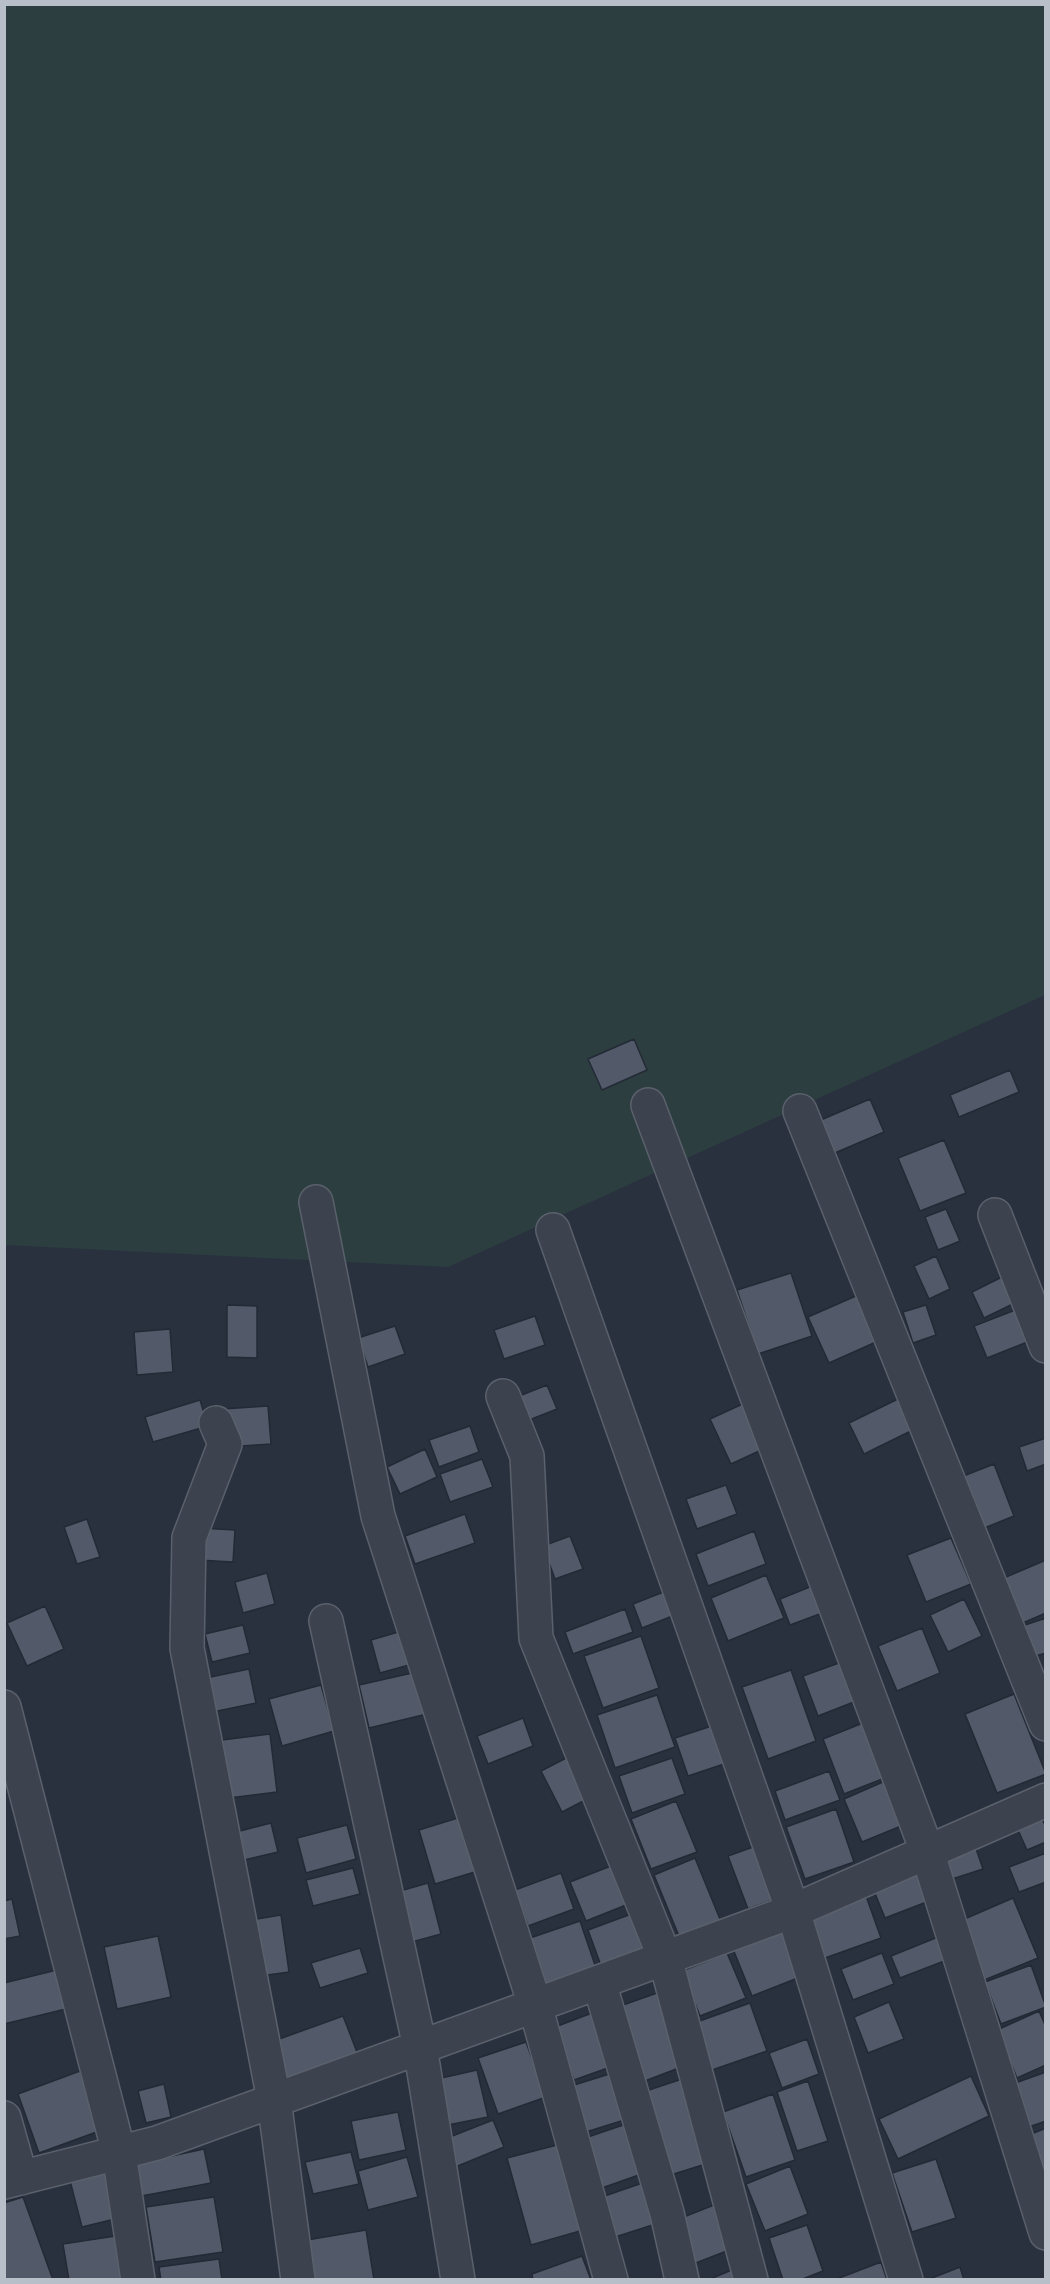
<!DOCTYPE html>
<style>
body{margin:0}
#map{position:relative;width:1050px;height:2284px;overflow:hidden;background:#29313e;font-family:Montserrat,sans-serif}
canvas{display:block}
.frame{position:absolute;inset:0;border:6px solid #b9bfc9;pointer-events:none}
</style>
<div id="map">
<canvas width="1050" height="2284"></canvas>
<div class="frame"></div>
</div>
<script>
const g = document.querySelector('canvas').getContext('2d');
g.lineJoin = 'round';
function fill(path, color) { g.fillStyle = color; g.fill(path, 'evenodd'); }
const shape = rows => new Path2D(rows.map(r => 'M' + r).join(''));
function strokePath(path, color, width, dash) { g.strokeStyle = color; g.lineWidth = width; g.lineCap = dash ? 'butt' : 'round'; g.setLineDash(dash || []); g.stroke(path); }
fill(shape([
 [4,5,1045,5,1045,995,448,1267,5,1245]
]), '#2c3e40');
const building = shape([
 [634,1039,647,1070,602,1090,588,1059,634,1039],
 [1010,1070,1019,1092,959,1117,950,1095,1010,1070],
 [870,1099,884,1132,823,1158,809,1125,870,1099],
 [944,1140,966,1193,920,1211,898,1158,944,1140],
 [946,1209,960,1241,938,1250,925,1217,946,1209],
 [936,1256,950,1289,929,1299,914,1266,936,1256],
 [791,1273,812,1336,758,1354,737,1290,791,1273],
 [1006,1275,1019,1301,984,1318,972,1292,1006,1275],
 [865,1292,885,1338,829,1363,808,1317,865,1292],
 [227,1305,257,1306,257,1358,227,1357,227,1305],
 [926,1305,936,1335,913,1343,903,1312,926,1305],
 [1023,1307,1035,1339,987,1358,974,1326,1023,1307],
 [535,1316,545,1345,504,1359,494,1330,535,1316],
 [395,1326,405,1354,368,1367,358,1338,395,1326],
 [170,1329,173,1372,137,1375,134,1332,170,1329],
 [547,1385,557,1409,519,1424,509,1400,547,1385],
 [904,1396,919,1427,864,1454,849,1423,904,1396],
 [200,1400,208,1426,153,1442,145,1417,200,1400],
 [749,1401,770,1446,731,1464,710,1419,749,1401],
 [268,1406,271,1444,226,1447,223,1409,268,1406],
 [470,1426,479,1452,439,1467,429,1440,470,1426],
 [1046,1438,1046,1464,1027,1471,1019,1447,1046,1438],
 [425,1449,437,1477,400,1494,387,1467,425,1449],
 [482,1459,493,1487,450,1502,440,1474,482,1459],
 [994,1464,1014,1516,982,1529,961,1477,994,1464],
 [726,1485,737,1514,697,1529,686,1499,726,1485],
 [465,1514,475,1543,415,1564,405,1536,465,1514],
 [87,1519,100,1557,77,1564,64,1527,87,1519],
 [200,1528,235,1530,233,1562,198,1560,200,1528],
 [754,1531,766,1564,708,1586,696,1554,754,1531],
 [570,1536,583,1569,555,1579,543,1546,570,1536],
 [951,1538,971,1584,926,1602,907,1555,951,1538],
 [1046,1560,1046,1613,1018,1625,999,1580,1046,1560],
 [267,1573,275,1604,243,1613,235,1582,267,1573],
 [766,1575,784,1618,728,1641,711,1598,766,1575],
 [822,1582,833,1609,790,1625,780,1599,822,1582],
 [666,1591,675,1615,642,1628,633,1604,666,1591],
 [964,1599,982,1636,948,1652,930,1615,964,1599],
 [45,1606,64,1649,27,1666,7,1623,45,1606],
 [625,1609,633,1632,573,1654,565,1632,625,1609],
 [1046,1618,1046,1653,1032,1657,1022,1626,1046,1618],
 [243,1625,250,1653,212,1662,205,1634,243,1625],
 [412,1628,420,1662,380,1673,371,1640,412,1628],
 [922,1628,940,1673,897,1691,878,1646,922,1628],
 [641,1636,659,1688,603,1708,584,1656,641,1636],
 [850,1659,864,1698,818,1716,803,1676,850,1659],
 [249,1669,256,1703,208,1713,201,1679,249,1669],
 [791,1670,816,1741,768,1759,742,1687,791,1670],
 [421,1671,431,1713,369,1728,359,1685,421,1671],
 [321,1685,334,1731,282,1746,269,1699,321,1685],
 [1014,1694,1046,1774,997,1793,965,1714,1014,1694],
 [657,1695,675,1747,615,1768,597,1715,657,1695],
 [523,1718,533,1746,488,1764,477,1736,523,1718],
 [873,1719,895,1774,844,1794,823,1739,873,1719],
 [724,1722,736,1760,688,1776,675,1738,724,1722],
 [270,1734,277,1792,229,1798,222,1740,270,1734],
 [572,1755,593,1796,562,1812,541,1771,572,1755],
 [672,1758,685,1794,632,1813,619,1776,672,1758],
 [829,1771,840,1800,785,1820,775,1791,829,1771],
 [892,1778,911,1822,862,1842,844,1799,892,1778],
 [676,1801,697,1852,651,1869,631,1819,676,1801],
 [836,1809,854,1862,805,1879,786,1827,836,1809],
 [1037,1809,1046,1827,1046,1842,1027,1850,1013,1819,1037,1809],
 [461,1817,478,1871,435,1884,419,1830,461,1817],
 [271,1823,278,1852,244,1860,236,1832,271,1823],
 [347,1825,356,1859,306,1873,297,1838,347,1825],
 [972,1837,983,1869,949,1880,938,1849,972,1837],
 [767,1842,786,1895,748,1909,728,1856,767,1842],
 [1046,1853,1046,1882,1019,1892,1009,1867,1046,1853],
 [695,1858,722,1924,681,1941,654,1875,695,1858],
 [923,1860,937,1898,885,1918,870,1881,923,1860],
 [616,1864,631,1903,586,1921,570,1882,616,1864],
 [353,1868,360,1894,313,1906,306,1880,353,1868],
 [561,1873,574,1909,528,1926,515,1890,561,1873],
 [428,1883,441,1934,401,1945,386,1895,428,1883],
 [866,1896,881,1938,825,1958,810,1915,866,1896],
 [1013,1898,1038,1958,977,1983,953,1924,1013,1898],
 [12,1899,20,1936,4,1939,4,1901,12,1899],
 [634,1913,649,1954,603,1971,588,1930,634,1913],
 [281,1915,289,1972,253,1977,245,1921,281,1915],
 [580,1921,596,1968,545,1984,530,1938,580,1921],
 [788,1922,808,1974,752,1996,731,1944,788,1922],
 [943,1935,952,1958,900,1978,891,1956,943,1935],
 [158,1936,171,1997,117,2009,104,1947,158,1936],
 [360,1948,368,1973,320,1988,311,1963,360,1948],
 [727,1953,746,1998,700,2016,682,1971,727,1953],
 [882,1953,894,1984,853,2000,841,1969,882,1953],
 [1031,1965,1046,2007,1001,2024,985,1982,1031,1965],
 [65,1968,74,2007,4,2024,4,1983,65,1968],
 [657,1993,684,2066,637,2084,609,2010,657,1993],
 [889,2002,904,2039,868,2053,854,2017,889,2002],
 [750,2003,767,2051,712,2070,694,2023,750,2003],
 [600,2010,619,2064,574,2080,555,2027,600,2010],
 [1039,2011,1046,2027,1046,2065,1017,2078,997,2030,1039,2011],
 [343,2016,362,2065,288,2091,271,2042,343,2016],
 [807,2039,819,2074,782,2088,769,2053,807,2039],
 [526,2042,546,2097,498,2114,478,2058,526,2042],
 [477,2070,488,2117,438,2127,428,2081,477,2070],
 [80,2071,102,2130,39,2153,18,2094,80,2071],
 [619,2071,634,2117,586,2132,571,2086,619,2071],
 [1046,2072,1046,2121,1020,2130,1004,2087,1046,2072],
 [971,2076,989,2116,898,2159,879,2119,971,2076],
 [682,2079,709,2163,664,2177,637,2094,682,2079],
 [808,2081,828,2141,797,2151,777,2092,808,2081],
 [164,2084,171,2117,146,2123,138,2091,164,2084],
 [773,2094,795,2160,746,2177,723,2112,773,2094],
 [398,2112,406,2150,359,2160,351,2121,398,2112],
 [493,2120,504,2147,448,2170,437,2142,493,2120],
 [635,2121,653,2170,599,2189,582,2139,635,2121],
 [1046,2128,1046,2186,1024,2137,1046,2128],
 [557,2145,580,2231,531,2245,507,2158,557,2145],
 [204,2149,211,2183,136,2197,130,2165,204,2149],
 [351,2152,359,2184,313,2194,305,2162,351,2152],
 [407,2157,418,2197,368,2210,358,2171,407,2157],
 [936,2159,956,2218,912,2232,892,2173,936,2159],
 [105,2163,119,2218,82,2227,68,2173,105,2163],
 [790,2166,808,2214,765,2231,746,2184,790,2166],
 [648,2181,662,2222,612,2238,599,2198,648,2181],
 [23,2197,53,2280,4,2280,4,2203,23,2197],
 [214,2197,223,2252,155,2262,146,2207,214,2197],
 [719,2203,737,2247,688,2266,671,2222,719,2203],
 [807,2225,823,2271,800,2280,783,2280,769,2238,807,2225],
 [366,2230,374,2280,314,2280,307,2240,366,2230],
 [122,2235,129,2280,69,2280,63,2244,122,2235],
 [582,2256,591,2280,533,2280,532,2274,582,2256],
 [219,2259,222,2280,161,2280,159,2267,219,2259],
 [881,2262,887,2280,834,2280,881,2262],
 [960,2267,964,2280,927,2280,960,2267],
 [734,2269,738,2280,708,2280,734,2269]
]);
fill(building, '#525a69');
strokePath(building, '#232a36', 1.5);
const street = shape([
 [648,1105,927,1851,1046,2233],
 [800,1111,1046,1724],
 [316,1202,378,1516,535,2005,611,2280],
 [995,1215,1046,1346],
 [553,1230,793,1911,906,2280],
 [503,1396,527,1456,536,1638,665,1958,751,2280],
 [216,1423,225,1444,189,1538,187,1648,274,2100,298,2280],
 [326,1621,420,2047,458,2280],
 [4,1707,119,2153,138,2280],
 [599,1982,667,2213,682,2280],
 [4,2118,21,2178],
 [4,2182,157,2143,665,1958,793,1911,1046,1800]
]);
strokePath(street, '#5a616c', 36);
strokePath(street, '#3d434e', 33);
</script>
